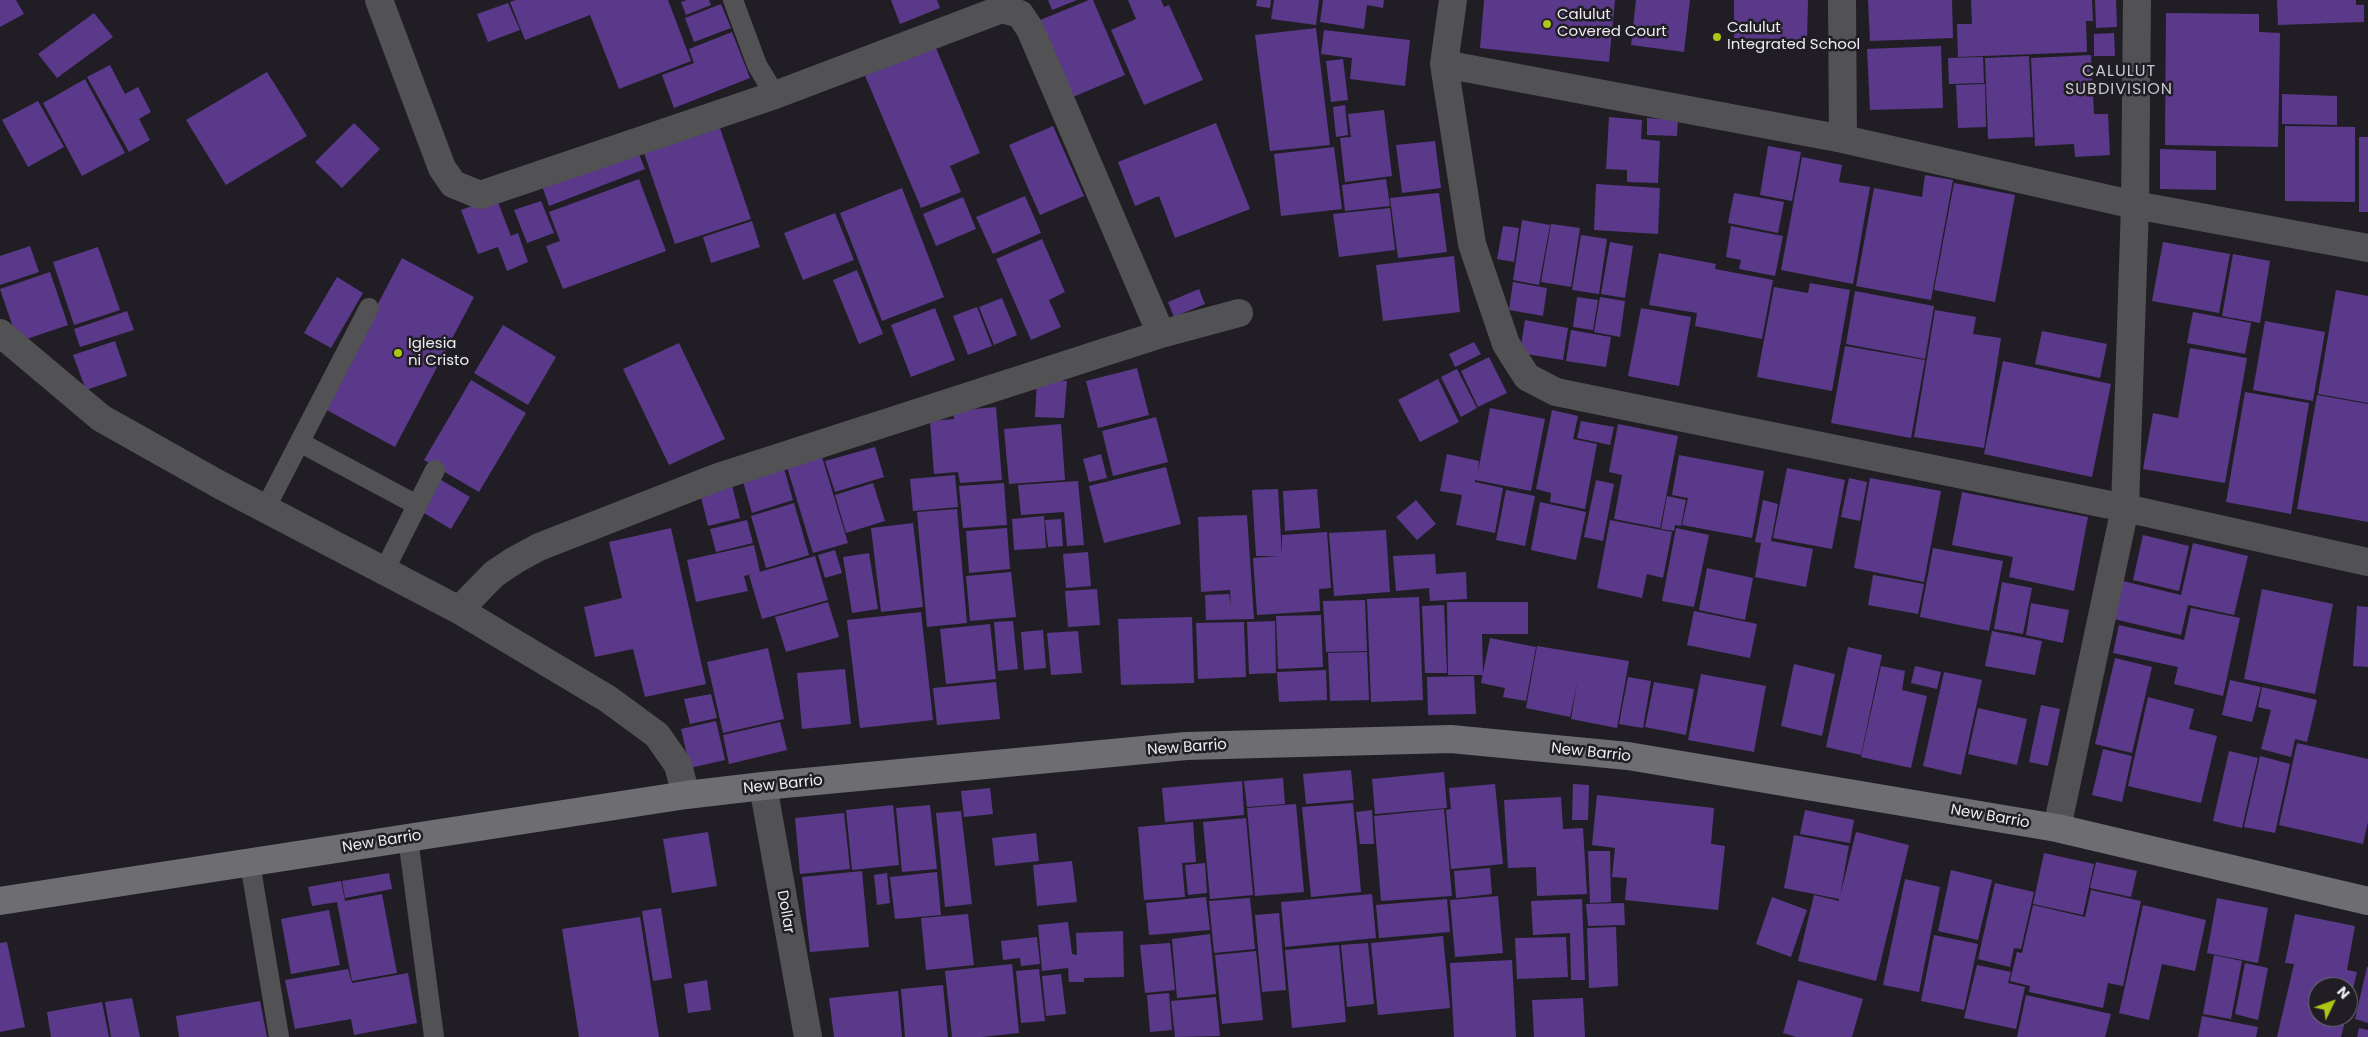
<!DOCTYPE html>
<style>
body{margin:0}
#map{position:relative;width:2368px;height:1037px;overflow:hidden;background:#201e24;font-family:Poppins,sans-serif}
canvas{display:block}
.north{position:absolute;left:2308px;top:977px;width:50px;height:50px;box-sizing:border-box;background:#201e24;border:1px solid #727076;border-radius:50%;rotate:48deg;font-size:14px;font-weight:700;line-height:20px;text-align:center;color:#edecf0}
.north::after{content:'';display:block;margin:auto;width:18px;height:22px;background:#abc615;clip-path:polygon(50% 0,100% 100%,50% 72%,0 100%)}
</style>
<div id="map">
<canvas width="2368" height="1037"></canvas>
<div class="north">N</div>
</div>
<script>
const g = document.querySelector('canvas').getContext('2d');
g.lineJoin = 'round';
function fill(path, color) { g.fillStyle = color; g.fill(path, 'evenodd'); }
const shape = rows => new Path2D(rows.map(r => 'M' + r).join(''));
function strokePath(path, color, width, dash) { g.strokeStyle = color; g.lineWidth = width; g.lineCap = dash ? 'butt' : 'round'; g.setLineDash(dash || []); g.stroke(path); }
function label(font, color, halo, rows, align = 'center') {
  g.font = font + ' Poppins,sans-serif'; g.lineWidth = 5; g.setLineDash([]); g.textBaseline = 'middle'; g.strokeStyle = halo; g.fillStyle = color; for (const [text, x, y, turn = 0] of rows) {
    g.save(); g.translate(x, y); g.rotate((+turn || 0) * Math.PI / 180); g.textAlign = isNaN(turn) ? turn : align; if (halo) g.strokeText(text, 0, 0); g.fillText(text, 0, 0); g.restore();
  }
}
fill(shape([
 [0,0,16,0,24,14,0,27],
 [516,0,668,0,691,61,619,89,590,15,525,40,510,2],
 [687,0,709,0,711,5,686,15,681,2],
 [891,0,937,0,940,8,900,24],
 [1048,0,1077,0,1052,10],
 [1089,0,1093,0,1125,75,1073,97,1040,20],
 [1128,0,1161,0,1164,7,1169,5,1203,80,1144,105,1111,30,1136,19],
 [1257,0,1271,0,1270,8,1256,6],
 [1274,0,1319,0,1316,25,1271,19],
 [1323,0,1384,0,1383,8,1367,5,1364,29,1320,22],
 [1484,0,1615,0,1609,62,1480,48],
 [1636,0,1690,0,1684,52,1631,45],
 [1734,0,1808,0,1807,40,1734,38],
 [1868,0,1952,0,1953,38,1870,41],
 [1971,0,2092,0,2093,21,2086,21,2087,52,1958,57,1957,24,1972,24],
 [2095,0,2116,0,2117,27,2096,28],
 [2277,0,2356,0,2356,5,2364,5,2364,22,2278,25],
 [508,3,520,30,488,42,477,14],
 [721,4,731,28,694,42,685,18],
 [94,13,113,37,57,78,38,54],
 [2166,13,2259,14,2259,32,2280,33,2278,147,2165,145],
 [1316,28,1330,145,1270,151,1255,35],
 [1324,30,1410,40,1405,86,1350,79,1352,58,1321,54],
 [732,32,750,78,674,108,662,75,694,63,689,49],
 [2114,33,2115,56,2094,56,2094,34],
 [933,41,980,153,950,166,961,192,921,208,863,71],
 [1941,46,1943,108,1870,110,1867,49],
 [2091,55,2094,114,2108,114,2110,155,2075,157,2074,144,2035,146,2031,58],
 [2029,56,2033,137,1988,139,1985,58],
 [1983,57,1984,83,1949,84,1948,58],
 [1343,59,1348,100,1331,102,1326,61],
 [110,65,125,94,138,87,151,112,139,119,150,140,129,152,87,77],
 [267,72,307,136,226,185,186,120],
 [85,79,125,153,82,176,43,103],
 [1985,84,1986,127,1958,128,1956,85],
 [2282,94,2337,96,2337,125,2282,124],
 [38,101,64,147,28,167,2,120],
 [1345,105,1348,135,1336,137,1333,107],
 [1384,110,1392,176,1345,182,1340,138,1351,137,1348,114],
 [1609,117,1642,120,1641,139,1660,141,1658,183,1627,182,1627,170,1606,169],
 [1647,118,1678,120,1677,136,1647,135],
 [354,123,380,149,342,188,315,162],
 [1216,123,1250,209,1175,238,1159,196,1135,206,1118,162],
 [1053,126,1084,196,1040,215,1009,145],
 [2285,126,2355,127,2355,202,2285,201],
 [720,128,751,219,675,244,644,153],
 [2359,137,2368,137,2368,212,2359,212],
 [1435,141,1441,188,1402,193,1396,145],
 [1768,146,1801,152,1792,201,1760,195],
 [636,147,645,169,549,206,541,183],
 [1334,147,1342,209,1281,216,1274,154],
 [2160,149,2216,151,2216,190,2160,189],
 [1802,157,1842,165,1839,182,1870,187,1853,284,1781,270],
 [1925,175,1953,180,1931,300,1856,286,1874,188,1922,197],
 [639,179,666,251,563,289,546,246,560,241,549,212],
 [1386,179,1390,206,1345,211,1342,185],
 [1954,183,2015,195,1995,302,1934,290],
 [1596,184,1660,188,1658,234,1594,230],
 [902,188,944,297,882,321,840,213],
 [1439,193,1447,252,1398,258,1390,198],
 [1734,193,1784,202,1778,233,1728,223],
 [1025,196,1041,233,993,254,976,217],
 [496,197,511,236,518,233,528,262,507,271,498,247,478,254,461,210],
 [963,197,976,229,936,246,923,214],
 [541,201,554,233,527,243,514,210],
 [1390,208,1395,250,1339,257,1333,214],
 [835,213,854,260,803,280,784,233],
 [1522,220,1550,225,1539,285,1513,280],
 [752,221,760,247,711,263,703,237],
 [1551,224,1580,228,1571,287,1541,282],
 [1503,226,1519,228,1514,262,1497,259],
 [1731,226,1783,236,1775,276,1739,269,1741,260,1726,257],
 [1581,235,1607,239,1599,294,1572,290],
 [1042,239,1065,292,1049,300,1061,327,1031,340,996,259],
 [1610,242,1633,246,1625,298,1601,294],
 [2163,242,2230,254,2219,313,2152,301],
 [30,246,39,272,0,285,0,256],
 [98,247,120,310,74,325,53,262],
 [1659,253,1716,264,1715,269,1773,280,1762,339,1695,326,1697,313,1649,305],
 [2233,254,2270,261,2260,323,2222,316],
 [1454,256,1460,312,1383,321,1376,265],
 [402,258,474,297,395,447,323,408],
 [857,270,883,334,859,344,833,280],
 [50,272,68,325,18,342,0,289],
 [337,277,363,293,331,348,304,333],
 [1513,282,1547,288,1543,316,1509,310],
 [1810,283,1850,290,1832,391,1757,377,1774,287,1808,293],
 [1199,289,1205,304,1174,317,1168,302],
 [2336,290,2368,296,2368,403,2318,394],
 [1855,291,1934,306,1925,359,1846,344],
 [1577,297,1598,300,1593,330,1573,327],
 [1600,297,1625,301,1620,337,1594,332],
 [1002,298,1017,335,994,345,979,307],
 [977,307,992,346,968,355,953,316],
 [935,308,955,360,911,377,891,325],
 [1641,308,1691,317,1679,386,1628,376],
 [1935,310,1976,317,1973,334,2001,338,1984,448,1914,437],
 [127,311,134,330,80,347,74,329],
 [2193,312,2251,323,2245,354,2187,343],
 [1525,320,1568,328,1563,360,1520,353],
 [2265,321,2325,332,2313,401,2253,390],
 [503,325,556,357,528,405,474,373],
 [1571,330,1611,337,1606,367,1566,361],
 [2042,331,2107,344,2100,378,2035,364],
 [115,341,127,376,86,390,73,355],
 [1474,342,1481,354,1455,367,1449,354],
 [679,343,725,439,669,465,623,369],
 [1845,346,1925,360,1911,438,1831,423],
 [2190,348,2247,358,2225,483,2143,469,2153,413,2178,418],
 [1489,357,1507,393,1478,407,1461,371],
 [2003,361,2111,384,2092,477,1984,454],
 [1137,368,1149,415,1098,428,1086,381],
 [1457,369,1477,408,1461,417,1441,377],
 [1037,379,1067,381,1064,418,1035,417],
 [1438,379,1459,422,1420,442,1398,400],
 [471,380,526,413,479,492,424,460],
 [2245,392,2309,403,2291,514,2226,502],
 [2317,395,2368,404,2368,522,2297,509],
 [996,407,1002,480,960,483,958,472,934,474,930,421,954,419,953,411],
 [1490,408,1545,419,1531,491,1475,480,1475,482,1503,488,1495,533,1456,525,1462,495,1440,491,1447,454,1479,461,1478,472],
 [1552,410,1578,416,1573,439,1597,444,1585,509,1550,502,1551,493,1536,489],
 [1156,417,1168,462,1113,476,1102,431],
 [1581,421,1614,427,1610,445,1577,438],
 [1061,424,1065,480,1009,484,1004,429],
 [1618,424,1678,436,1660,528,1614,519,1622,475,1609,472],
 [875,447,884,477,835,492,825,461],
 [1101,454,1107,478,1089,482,1083,459],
 [1679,455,1764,471,1752,538,1682,525,1688,498,1672,495],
 [822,457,848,543,813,553,787,467],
 [783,465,793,500,752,513,742,478],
 [1166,467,1181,524,1104,543,1089,486],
 [1787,468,1845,480,1832,549,1773,538],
 [955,475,958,507,913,511,910,479],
 [436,477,470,497,451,529,417,509],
 [1849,478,1867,482,1860,521,1841,517],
 [1870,478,1941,491,1924,582,1854,568],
 [1596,480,1614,484,1603,541,1584,537],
 [1078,481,1084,545,1067,546,1064,512,1021,515,1018,485],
 [873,483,885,521,846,533,835,495],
 [1004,483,1007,525,963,528,959,486],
 [732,485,740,518,708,526,700,493],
 [1278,489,1282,556,1282,535,1327,532,1331,588,1319,589,1320,611,1257,615,1253,558,1279,556,1256,556,1252,490],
 [1317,489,1320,528,1285,531,1283,491],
 [1506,490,1535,496,1525,546,1496,540],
 [1962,492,2088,517,2074,591,2009,577,2013,557,1952,545],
 [1667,496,1686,500,1681,526,1675,525,1674,531,1661,529],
 [1416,500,1436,524,1417,540,1396,517],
 [1763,500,1778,504,1771,541,1813,549,1806,587,1755,577,1761,543,1755,542],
 [1540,502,1586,512,1576,560,1531,550],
 [794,503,809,555,766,568,751,516],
 [957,509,967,623,927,627,917,512],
 [1247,515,1254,619,1206,620,1205,595,1229,594,1231,606,1230,590,1201,592,1198,517],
 [1044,516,1046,548,1014,550,1012,519],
 [1061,519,1063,546,1048,547,1045,520],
 [747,520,753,543,716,552,710,529],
 [1610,520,1672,532,1663,578,1647,574,1642,598,1597,588],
 [913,523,923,607,881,612,871,528],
 [671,528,706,684,645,697,633,649,595,657,584,607,622,598,609,542],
 [1007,528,1010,569,969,573,966,531],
 [1676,528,1709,535,1694,607,1662,601],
 [1386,530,1390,592,1334,596,1329,533],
 [2143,535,2189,546,2179,591,2133,580],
 [2193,543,2248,556,2234,615,2188,605,2181,635,2114,619,2123,581,2181,595],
 [754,545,760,572,744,576,748,591,696,602,687,560],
 [1933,548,2003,561,1989,631,1920,617],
 [835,550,842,573,825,578,818,555],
 [1088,552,1091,586,1066,588,1063,554],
 [869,553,878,609,852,613,843,557],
 [1435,554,1436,574,1466,572,1467,599,1430,601,1429,588,1396,591,1393,556],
 [815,556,828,600,762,619,749,575],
 [1707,568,1753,578,1745,620,1699,610],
 [1011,572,1016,617,970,621,966,576],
 [1873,575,1924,584,1918,614,1868,605],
 [2002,582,2032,588,2023,634,1994,629],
 [1097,589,1100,625,1068,627,1065,591],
 [2262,589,2333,604,2315,694,2244,679],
 [1419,597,1423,700,1371,702,1367,599],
 [1365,600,1367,651,1326,652,1323,601],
 [828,602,839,637,786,652,775,617],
 [1447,602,1528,602,1528,634,1482,634,1483,675,1448,675],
 [2031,603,2069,610,2063,643,2026,635],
 [1444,605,1447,673,1425,673,1422,606],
 [2357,606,2368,607,2368,667,2353,666],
 [2191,608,2240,618,2223,696,2174,684,2178,667,2113,653,2119,625,2184,640],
 [1694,611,1757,624,1750,658,1687,645],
 [921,612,933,720,860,728,847,620],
 [1321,615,1323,667,1278,669,1276,616],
 [1192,617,1194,683,1121,685,1118,619],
 [1013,621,1018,669,998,671,994,622],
 [1275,621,1276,673,1249,674,1247,622],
 [1244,622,1246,677,1198,679,1196,623],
 [990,624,996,679,946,684,940,629],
 [1043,630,1046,668,1024,670,1021,632],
 [1078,631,1082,673,1051,675,1047,633],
 [1992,631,2042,641,2035,675,1985,666],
 [1490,638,1536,647,1526,701,1503,697,1505,688,1481,683],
 [1537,646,1629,661,1617,728,1571,719,1577,683,1570,717,1526,708],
 [1848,647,1882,655,1861,755,1826,747],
 [768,648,784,719,723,733,707,662],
 [1367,652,1369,700,1330,701,1328,653],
 [2115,658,2152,667,2132,753,2095,744],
 [1794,664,1835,674,1822,736,1781,726],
 [1881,666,1905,671,1902,690,1927,696,1911,768,1861,757],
 [1915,666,1941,672,1937,689,1911,683],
 [845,669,851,724,802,729,797,673],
 [1326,670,1327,700,1279,702,1277,672],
 [1944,672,1982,680,1961,775,1923,766],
 [1701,674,1766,686,1754,752,1688,740],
 [1474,676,1476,714,1428,715,1427,677],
 [1628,677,1651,681,1643,728,1619,724],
 [2230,680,2261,687,2252,722,2222,715],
 [996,682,1000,719,937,725,933,688],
 [1654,682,1694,689,1686,735,1645,727],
 [2262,687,2317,700,2307,742,2295,739,2291,757,2261,749,2271,710,2258,707],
 [711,694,717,718,690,724,684,699],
 [2148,697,2194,709,2189,729,2217,736,2201,803,2128,786],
 [2041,705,2060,709,2048,766,2029,762],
 [1978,708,2027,719,2017,765,1968,754],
 [716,721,725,760,690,768,681,729],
 [780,722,787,750,729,764,723,735],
 [2297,743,2368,759,2368,822,2363,844,2279,825],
 [2103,749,2132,756,2122,802,2092,795],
 [2229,751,2258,758,2242,828,2213,821],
 [2260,756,2290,764,2275,833,2244,827],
 [1351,770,1354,800,1306,804,1303,774],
 [1444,772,1447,808,1375,814,1372,779],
 [1283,778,1285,804,1247,807,1244,781],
 [1242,781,1244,815,1165,822,1162,788],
 [1495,784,1503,864,1451,869,1446,810,1451,809,1449,788],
 [1573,784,1589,785,1588,820,1572,820],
 [990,788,993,814,964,817,961,791],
 [1597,795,1714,808,1711,844,1725,846,1718,910,1625,900,1627,878,1612,877,1615,848,1592,845],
 [1561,797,1563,829,1583,828,1587,894,1537,896,1536,867,1508,868,1504,800],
 [1353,803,1361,892,1311,897,1302,807],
 [1296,804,1304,892,1255,896,1247,808],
 [893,805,899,865,852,870,846,810],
 [930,805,937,869,902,872,896,808],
 [1444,809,1452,896,1381,901,1374,816],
 [1372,810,1374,844,1360,844,1356,812],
 [1805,810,1854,820,1850,843,1800,834],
 [961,811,972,904,945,907,936,813],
 [844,813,850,869,800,874,795,818],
 [1246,818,1253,895,1210,899,1203,822],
 [1193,822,1196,862,1182,863,1185,897,1144,900,1138,827],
 [708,832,717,886,672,893,663,839],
 [1856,832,1909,845,1876,981,1798,961,1814,895,1839,901,1839,899,1784,888,1794,835,1849,846,1840,896],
 [1036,833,1039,861,995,866,992,838],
 [1588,851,1610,851,1611,902,1590,903],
 [2044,853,2094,864,2083,915,2033,904],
 [1072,861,1077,902,1037,906,1033,865],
 [2096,862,2137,871,2131,897,2090,888],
 [1205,863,1207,893,1188,895,1185,865],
 [1490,868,1492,894,1456,898,1454,871],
 [1951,870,1992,880,1978,940,1938,931],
 [862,871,869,947,810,952,802,877],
 [937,872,941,915,895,919,890,877],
 [389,873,392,889,345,898,342,881],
 [887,873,890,903,877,905,874,875],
 [1905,879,1940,887,1919,992,1883,985],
 [341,881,345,901,382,894,397,973,352,981,337,902,312,906,308,887],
 [1995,883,2034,892,2021,949,2014,948,2010,967,1978,959],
 [2091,890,2141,901,2123,986,2108,983,2103,1008,2029,992,2030,986,2010,981,2017,952,2022,953,2033,905,2085,917],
 [1372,894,1376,938,1285,947,1281,902],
 [1498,896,1503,953,1455,957,1450,900],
 [1206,897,1210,930,1149,935,1146,903],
 [1772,897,1807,910,1791,957,1756,944],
 [1250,898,1255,949,1214,953,1209,901],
 [2217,898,2268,908,2258,963,2207,953],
 [1447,899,1450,932,1379,938,1376,905],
 [1582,899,1585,980,1571,980,1570,933,1533,935,1531,901],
 [1624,903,1625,925,1588,926,1586,904],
 [2143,905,2206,920,2195,971,2162,964,2149,1020,2119,1013],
 [661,908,672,978,653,981,642,911],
 [329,910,340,965,291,974,281,919],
 [1279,913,1286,990,1262,992,1255,915],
 [968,914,974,965,926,970,921,918],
 [2295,914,2355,926,2347,970,2357,972,2349,1006,2348,987,2318,987,2318,1017,2346,1017,2341,1037,2277,1037,2294,964,2285,963],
 [640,917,659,1037,579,1037,562,929],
 [1068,922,1072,954,1077,955,1076,933,1123,931,1124,977,1084,978,1084,982,1069,982,1068,968,1042,971,1038,925],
 [1616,927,1618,986,1589,988,1587,928],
 [1210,934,1216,994,1177,998,1172,939],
 [1934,935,1978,944,1964,1010,1921,1001],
 [1443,936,1450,1008,1378,1015,1371,943],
 [1037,937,1040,964,1021,966,1020,958,1003,960,1001,941],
 [1566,937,1568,977,1517,979,1515,938],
 [7,942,25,1027,0,1032,0,943],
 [1170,943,1175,990,1145,993,1140,945],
 [1368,943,1374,1004,1347,1007,1341,945],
 [1339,945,1346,1022,1292,1028,1285,950],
 [1256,951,1263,1020,1222,1024,1215,955],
 [2214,955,2242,961,2231,1019,2203,1014],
 [1512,960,1516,1037,1454,1037,1450,963],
 [2245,963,2268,968,2258,1020,2235,1014],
 [1012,964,1019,1033,982,1037,952,1037,945,971],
 [1977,965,2011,972,2008,983,2025,987,2016,1029,1964,1018],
 [2367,967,2368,967,2368,1023,2355,1019],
 [348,969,352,983,408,973,417,1023,354,1035,351,1019,295,1029,285,980],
 [1039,969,1045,1021,1021,1023,1016,971],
 [1061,974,1066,1014,1046,1016,1042,976],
 [707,980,711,1010,688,1013,684,984],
 [1798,980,1863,999,1852,1037,1796,1037,1783,1033],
 [943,985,948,1037,905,1037,901,989],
 [898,991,902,1037,834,1037,829,998],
 [1169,993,1172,1030,1150,1032,1147,995],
 [2026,995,2111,1014,2105,1037,2017,1037],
 [1216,997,1220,1036,1175,1037,1171,1001],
 [132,998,140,1037,111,1037,105,1002],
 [1583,998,1585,1037,1534,1037,1532,1000],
 [260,1001,267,1037,179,1037,176,1016],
 [102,1002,109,1037,51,1037,47,1012],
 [2202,1016,2258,1027,2256,1037,2198,1037],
 [2359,1028,2368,1030,2368,1037,2357,1037]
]), '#5a398a');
strokePath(shape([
 [733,0,757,65,775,95],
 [301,443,417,505],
 [265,509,369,308],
 [384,571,435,470],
 [408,838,434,1037],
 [250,863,279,1037]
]), '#525154', 20);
strokePath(shape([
 [379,0,442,168,453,184,480,195,775,95,1002,9,1020,14,1030,29,1161,334],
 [1453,0,1444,64,1472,244,1506,344,1527,377,1556,392,2125,508,2368,562],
 [1842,0,1843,139],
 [1444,64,1843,139,2135,205,2368,248],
 [0,333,101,418,220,485,459,610,608,699,657,735,678,765,686,795],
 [459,610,494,574,515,560,539,547,718,477,1161,334,1239,313],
 [763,786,808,1037],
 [2057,828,2125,508,2135,205,2137,0]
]), '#525154', 28);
strokePath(shape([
 [0,901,686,795,763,786,1186,746,1451,739,1628,756,2057,828,2368,901]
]), '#6e6d71', 28);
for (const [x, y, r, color] of [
 [1547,24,5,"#abc615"],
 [1717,37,5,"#abc615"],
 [398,353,5,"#abc615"]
]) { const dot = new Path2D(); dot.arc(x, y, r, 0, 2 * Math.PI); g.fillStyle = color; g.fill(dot); strokePath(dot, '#201e24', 2); }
label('15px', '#edecf0', '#201e24', [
 ["Calulut",1557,15],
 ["Covered Court",1557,32],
 ["Calulut",1727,28],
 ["Integrated School",1727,45],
 ["Iglesia",408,344],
 ["ni Cristo",408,361]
], 'left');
label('15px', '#edecf0', '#201e24', [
 ["New Barrio",1187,748,-4],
 ["New Barrio",1591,753,6],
 ["New Barrio",783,785,-6],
 ["New Barrio",1990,817,10],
 ["New Barrio",382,842,-9],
 ["Dollar",785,912,80]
]);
g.letterSpacing = '1px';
label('16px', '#c7c5cd', '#201e24', [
 ["CALULUT",2119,72],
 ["SUBDIVISION",2119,90]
]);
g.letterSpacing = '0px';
</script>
